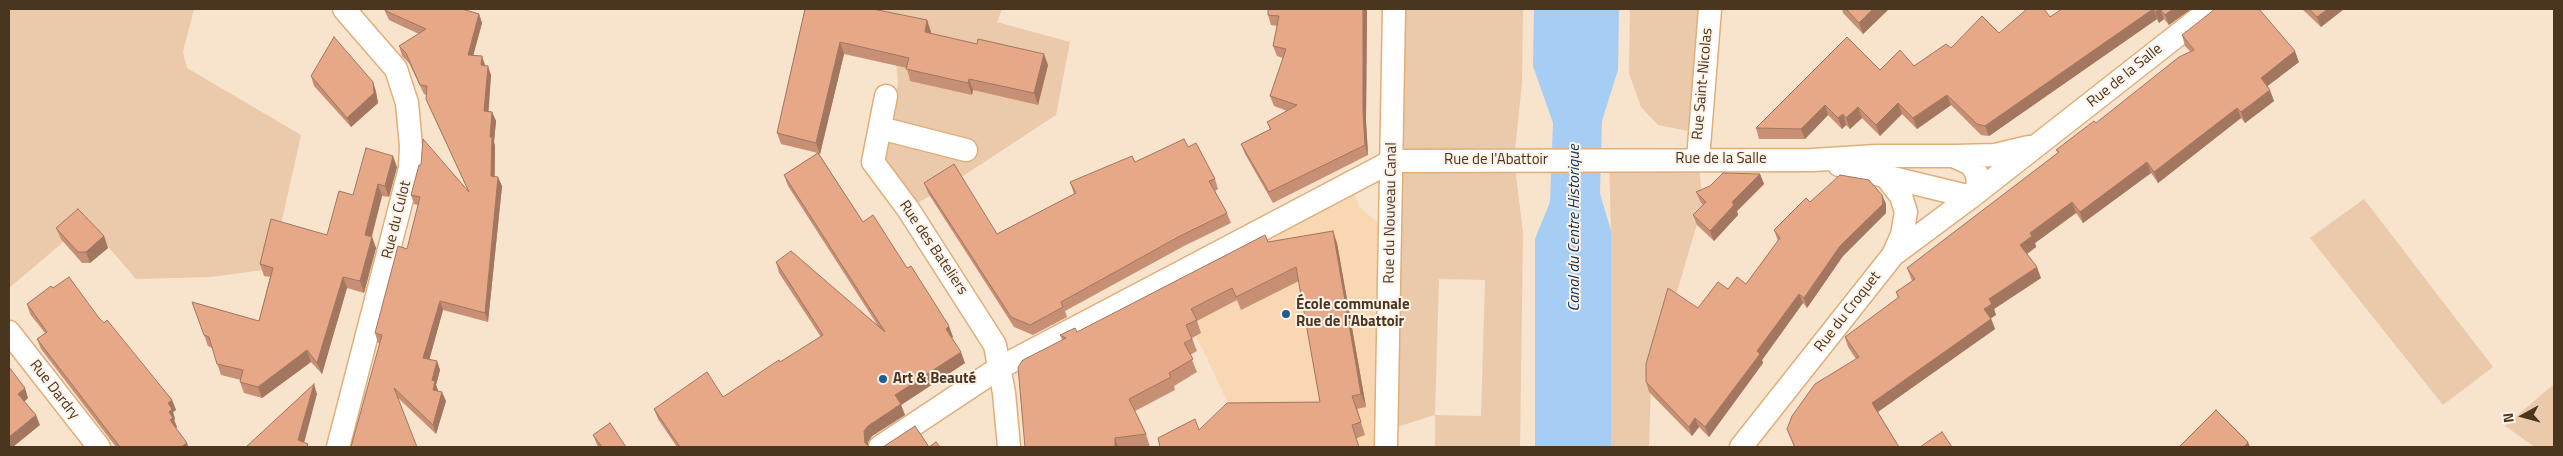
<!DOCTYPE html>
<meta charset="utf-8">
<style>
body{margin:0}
#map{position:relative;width:2563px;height:456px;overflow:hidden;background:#f8e3cd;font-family:"Titillium Web",sans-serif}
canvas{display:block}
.frame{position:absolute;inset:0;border:10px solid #4a351f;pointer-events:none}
.north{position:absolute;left:2498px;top:391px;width:50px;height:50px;-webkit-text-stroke:4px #fdf2e7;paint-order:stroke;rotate:263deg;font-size:14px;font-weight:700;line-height:20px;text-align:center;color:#4a351f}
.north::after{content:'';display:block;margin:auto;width:18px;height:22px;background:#4a351f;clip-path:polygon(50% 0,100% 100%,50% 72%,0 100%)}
</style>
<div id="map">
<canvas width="2563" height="456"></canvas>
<div class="frame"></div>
<div class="north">N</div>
</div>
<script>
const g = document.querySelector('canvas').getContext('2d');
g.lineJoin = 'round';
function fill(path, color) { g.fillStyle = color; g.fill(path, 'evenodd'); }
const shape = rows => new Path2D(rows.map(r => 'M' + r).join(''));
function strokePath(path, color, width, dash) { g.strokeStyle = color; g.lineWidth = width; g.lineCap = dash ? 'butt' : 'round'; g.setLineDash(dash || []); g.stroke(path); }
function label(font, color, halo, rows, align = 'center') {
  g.font = font + ' "Titillium Web",sans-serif'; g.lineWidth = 4; g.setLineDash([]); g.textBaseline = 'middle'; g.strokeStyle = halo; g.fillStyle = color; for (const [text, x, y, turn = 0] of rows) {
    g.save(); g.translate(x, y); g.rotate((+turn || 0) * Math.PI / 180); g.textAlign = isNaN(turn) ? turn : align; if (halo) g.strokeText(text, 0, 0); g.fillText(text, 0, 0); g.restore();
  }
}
fill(shape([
 [1350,183,1360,208,1385,228,1386,447,1199,447,1235,418,1202,348,1173,295]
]), '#fad7b3');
fill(shape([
 [9,9,194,9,183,52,187,68,301,135,271,269,211,277,136,279,87,222,9,288],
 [813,9,1002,9,997,22,1070,42,1056,115,966,174,908,209,884,165,898,83,895,52],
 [1394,9,1523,9,1522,83,1514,160,1523,232,1520,447,1435,447,1435,415,1387,430],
 [1439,279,1485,280,1481,416,1435,415],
 [1630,9,1710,9,1699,133,1658,125,1641,107,1629,73],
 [1609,159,1698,159,1703,204,1651,379,1649,447,1611,447,1611,231],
 [2364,199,2493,367,2443,405,2310,238],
 [2554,384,2554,447,2535,447,2505,426]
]), '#eacaaa');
fill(shape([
 [1534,9,1619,9,1618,70,1602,121,1600,193,1611,231,1611,447,1535,447,1535,239,1550,202,1553,123,1533,66]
]), '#a6cef5');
const minor = shape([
 [886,96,873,162,908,209,995,345,1004,393,1009,447],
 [880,128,966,150],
 [1955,156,1995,155,2029,147],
 [1698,159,1710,9],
 [1839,165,1971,197],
 [1887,178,1901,196,1906,212,1902,235,1893,255],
 [9,332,99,447],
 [338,447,410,168,411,146,407,103,396,69,344,9],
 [880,447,999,368,1392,161,1813,160,1876,156,1953,156,1971,164,1977,174,1978,186,1971,197],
 [1386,447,1394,9],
 [1741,447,1893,255,1971,197,2211,9]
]);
strokePath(minor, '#e1ae78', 25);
strokePath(minor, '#fff', 22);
fill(shape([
 [384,9,462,9,479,14,482,23,473,55,485,66,491,75,488,111,492,112,496,121,494,142,495,146,495,177,502,186,488,322,443,310,429,360,437,361,440,370,436,385,438,391,446,401,436,434,398,398,351,447,380,343,378,343,375,333,407,249,418,205,414,204,411,195,468,190,430,108,426,99,427,95,424,94,409,63,402,56,399,46,419,34,389,20],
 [805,9,927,20,931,32,931,33,1048,65,1038,105,973,90,972,95,910,81,907,68,844,54,820,154,819,154,863,222,907,268,953,337,952,338,965,363,901,405,905,415,872,436,868,442,868,446,870,447,677,447,658,419,654,409,723,397,821,337,779,273,776,262,878,326,788,186,784,175,818,153,781,144,777,133],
 [1367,9,1366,121,1368,155,1273,203,1245,154,1241,144,1270,129,1267,122,1287,111,1274,106,1270,96,1283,58,1277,56,1273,46,1277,26,1271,25,1268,15],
 [1842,9,1889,9,1863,34,1843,13],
 [2062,9,2191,9,2169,25,2164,19,2159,23,2157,19,1989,136,1981,135,1951,105,1917,129,1902,114,1880,136,1862,118,1850,129,1846,125,1842,129,1828,115,1805,139,1759,139,1756,128,1880,70,1914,66,1951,48,2050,17],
 [2302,9,2344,9,2321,27],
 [2182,35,2299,62,2267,86,2274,101,2245,123,2241,118,2158,183,2151,173,2083,223,2076,213,2035,243,2036,247,2027,254,2041,278,1994,309,1996,315,1991,318,1995,329,1878,412,1899,447,1794,447,1787,429,1856,359,1848,347,1845,337,1898,298,1896,292,1912,281,1907,268,2058,153,2056,150,2096,123,2191,52,2185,46],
 [311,76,373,82,376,92,378,103,351,127,314,86],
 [1188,147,1215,179,1218,189,1215,191,1227,213,1231,223,1184,246,1065,311,1067,317,1033,335,1014,327,928,193,924,183,997,234,1074,194,1070,182],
 [397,167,389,197,382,196,372,237,376,248,364,293,347,288,322,374,311,362,262,398,244,393,240,382,241,380,221,375,212,348,208,346,192,302,259,321,270,277,264,276,260,264,327,235,353,195],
 [1760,174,1764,184,1737,211,1738,215,1714,241,1697,225,1693,215,1703,205,1700,201,1696,192],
 [1882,195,1886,204,1886,213,1843,256,1807,308,1803,303,1762,360,1763,363,1709,437,1699,427,1692,436,1649,392,1646,382,1698,308,1728,289,1746,284,1778,241,1774,230,1810,202],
 [56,228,104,236,108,248,90,263,82,263,61,239],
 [1268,242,1337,243,1366,407,1357,409,1365,435,1357,438,1199,430,1320,402,1299,281,1241,310,1237,300,1197,321,1201,333,1192,338,1197,351,1190,355,1197,372,1174,386,1175,390,1135,411,1146,434,1150,447,1025,447,1062,340,1060,335,1077,332],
 [53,288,99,318,172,400,176,410,173,412,175,419,174,420,177,427,176,428,187,443,188,447,116,447,41,349,37,339,45,333,30,314,27,304],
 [593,435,626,447,598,447]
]), '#c79075');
fill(shape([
 [1363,9,1367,9,1366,121,1368,155,1365,145,1363,111],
 [1873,9,1889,9,1863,34,1859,23],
 [2153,9,2157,19,1989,136,1985,126],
 [2160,9,2164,19,2159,23,2155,12],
 [2173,9,2191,9,2169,25,2165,15],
 [2328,9,2344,9,2321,27,2317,17],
 [479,14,482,23,471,64,468,55],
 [927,20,931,32,929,43,925,32],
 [840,42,844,54,820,154,816,143],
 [2295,51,2299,62,2265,88,2261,78],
 [1044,54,1048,65,1038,105,1034,93],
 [482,56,485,65,485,74,481,65],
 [488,66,491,75,488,120,484,111],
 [969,79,973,90,972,95,968,83],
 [373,82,376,92,378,103,351,127,347,118],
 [2270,90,2274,101,2245,123,2241,112],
 [1947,95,1951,105,1917,129,1913,118],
 [1898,103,1902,114,1880,136,1876,125],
 [1825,105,1828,115,1805,139,1801,129],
 [1858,107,1862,118,1850,129,1846,118],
 [2237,108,2241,118,2158,183,2154,172],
 [492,112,496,121,494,142,495,146,494,185,491,176,490,137],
 [1843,114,1846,125,1842,129,1838,118],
 [393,156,397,167,389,197,385,186],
 [2147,162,2151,173,2083,223,2080,212],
 [1760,174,1764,184,1737,211,1738,215,1714,241,1710,231,1732,202],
 [498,177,502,186,488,322,485,313],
 [378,184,382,196,369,246,365,235],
 [1882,195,1886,204,1886,213,1843,256,1807,308,1804,298,1840,246],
 [2072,202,2076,213,2035,243,2036,247,2024,256,2020,245,2030,233],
 [1333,231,1337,243,1366,407,1361,394],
 [104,236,108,248,90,263,86,252],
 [372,237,376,248,364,293,360,281],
 [2037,267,2041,278,1994,309,1996,315,1988,320,1984,309,1989,299],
 [343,277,347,288,322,374,317,363],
 [1799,294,1803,303,1762,360,1763,363,1709,437,1705,427,1757,351],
 [440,301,443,310,427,368,423,358],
 [1991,319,1995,329,1876,413,1872,403],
 [949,326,953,337,950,339,946,329],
 [307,350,311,362,262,398,258,387],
 [961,352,965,363,901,405,905,415,872,436,868,442,868,447,865,443,864,431,895,395],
 [437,361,440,370,436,385,438,390,437,399,433,390,432,380],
 [314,384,317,394,303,447,298,440],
 [25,388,28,398,22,404,18,394],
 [442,392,446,401,436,434,433,425],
 [172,400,176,410,173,412,175,419,174,420,177,427,173,430,170,420,168,403],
 [36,415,40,425,13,447,9,447,9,437],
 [1695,418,1699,427,1692,436,1689,427],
 [1115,438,1118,447,1115,447],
 [2248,442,2250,447,2244,447],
 [187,443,188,447,181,447]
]), '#a2765f');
const building = shape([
 [385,9,462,9,479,14,468,55,482,56,481,65,488,66,484,111,492,112,490,137,492,137,491,176,498,177,485,313,440,301,423,358,437,361,432,380,435,381,433,390,442,392,433,425,394,388,417,447,351,447,382,335,375,333,398,246,407,249,420,197,411,195,419,165,421,165,423,139,469,192,426,99,427,86,420,85,406,53,399,46,426,29,386,11,385,9],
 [805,9,873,9,927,20,925,32,977,44,978,39,1044,54,1034,93,969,79,968,83,906,69,909,58,840,42,816,143,777,133,805,9],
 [1268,9,1363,9,1363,111,1365,145,1269,192,1241,144,1271,129,1267,122,1297,105,1270,96,1286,49,1273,46,1279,16,1268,15,1268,9],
 [1846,9,1873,9,1859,23,1846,9],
 [2027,9,2044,9,2050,17,2062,9,2153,9,1985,126,1977,124,1947,95,1913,118,1898,103,1876,125,1858,107,1846,118,1843,114,1838,118,1825,105,1801,129,1756,128,1847,37,1880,70,1900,50,1914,66,1946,44,1951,48,1982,16,1999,33,2027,9],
 [2153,9,2173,9,2165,15,2160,9,2155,12,2153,9],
 [2215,9,2259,9,2295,51,2261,78,2270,90,2241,112,2237,108,2154,172,2147,162,2080,212,2072,202,2030,233,2032,236,2020,245,2037,267,1989,299,1992,304,1984,309,1991,319,1872,403,1899,447,1795,447,1787,429,1792,416,1815,384,1859,357,1845,337,1899,297,1896,292,1915,279,1907,268,2059,152,2056,150,2094,121,2096,123,2179,57,2194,50,2182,35,2215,9],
 [2309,9,2328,9,2317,17,2309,9],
 [334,37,373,82,374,93,347,118,311,76,334,37],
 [1184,139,1188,147,1196,143,1215,179,1209,181,1227,213,1180,236,1061,302,1063,307,1030,325,1011,317,924,183,954,164,997,234,1076,193,1070,182,1132,156,1135,162,1184,139],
 [366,148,393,156,385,186,378,184,365,235,372,237,360,281,343,277,317,363,307,350,258,387,240,382,243,370,217,364,209,337,204,335,192,302,259,321,273,268,260,264,271,219,327,235,339,191,353,195,366,148],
 [818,153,863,222,873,215,907,268,911,266,949,326,946,329,961,352,895,395,901,404,868,426,864,431,865,443,870,447,680,447,654,409,707,372,723,397,779,360,780,362,823,335,776,262,791,251,885,332,784,175,818,153],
 [1723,173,1760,174,1732,202,1734,205,1710,231,1693,215,1706,202,1696,192,1710,186,1723,173],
 [1840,175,1869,180,1882,195,1883,204,1840,246,1804,298,1799,294,1757,351,1760,354,1705,427,1695,418,1689,427,1646,382,1646,364,1668,288,1698,308,1718,282,1728,289,1737,277,1746,284,1780,238,1774,230,1806,198,1810,202,1840,175],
 [78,209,104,236,86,252,78,252,56,228,78,209],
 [1333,231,1361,394,1352,396,1361,422,1352,425,1359,447,1160,447,1158,438,1195,419,1199,430,1227,403,1320,402,1296,267,1236,297,1232,288,1191,309,1197,320,1186,325,1192,339,1184,343,1193,359,1169,373,1171,377,1129,399,1146,434,1115,438,1115,447,1025,447,1018,367,1023,360,1066,338,1060,335,1075,328,1077,332,1265,235,1268,242,1333,231],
 [69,277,99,318,104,323,107,320,172,400,168,403,172,409,169,412,173,418,170,420,187,443,181,447,120,447,37,339,47,332,27,304,51,286,53,288,69,277],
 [9,367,25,388,18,394,36,415,9,437,9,367],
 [314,384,298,440,308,444,307,447,246,447,314,384],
 [2216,410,2248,442,2244,447,2179,447,2216,410],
 [610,423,626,447,602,447,593,435,610,423],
 [915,426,929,447,883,447,915,426],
 [1942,432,1952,447,1920,447,1942,432],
 [936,442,940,447,929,447,936,442]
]);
fill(building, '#e7a888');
strokePath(building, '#a2765f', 1);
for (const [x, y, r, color] of [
 [1286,314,5,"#1d5f94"],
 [883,379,5,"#1d5f94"]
]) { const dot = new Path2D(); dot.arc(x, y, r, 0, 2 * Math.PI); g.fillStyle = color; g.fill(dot); strokePath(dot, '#fdf2e7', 2); }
label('15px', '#4a351f', '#fdf2e7', [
 ["Rue de la Salle",2125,76,-39],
 ["Rue Saint-Nicolas",1703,84,-85],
 ["Rue de la Salle",1721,159],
 ["Rue de l'Abattoir",1496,160],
 ["Rue du Nouveau Canal",1391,213,-89],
 ["Rue du Culot",397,220,-76],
 ["Rue des Bateliers",933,248,56],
 ["Rue du Croquet",1848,312,-52],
 ["Rue Dardry",54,390,52]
]);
label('bold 15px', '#4a351f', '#fdf2e7', [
 ["École communale",1296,305],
 ["Rue de l'Abattoir",1296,322],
 ["Art & Beauté",893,379]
], 'left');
label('italic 16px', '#0e3453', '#fdf2e7', [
 ["Canal du Centre Historique",1575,228,-90]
]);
</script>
